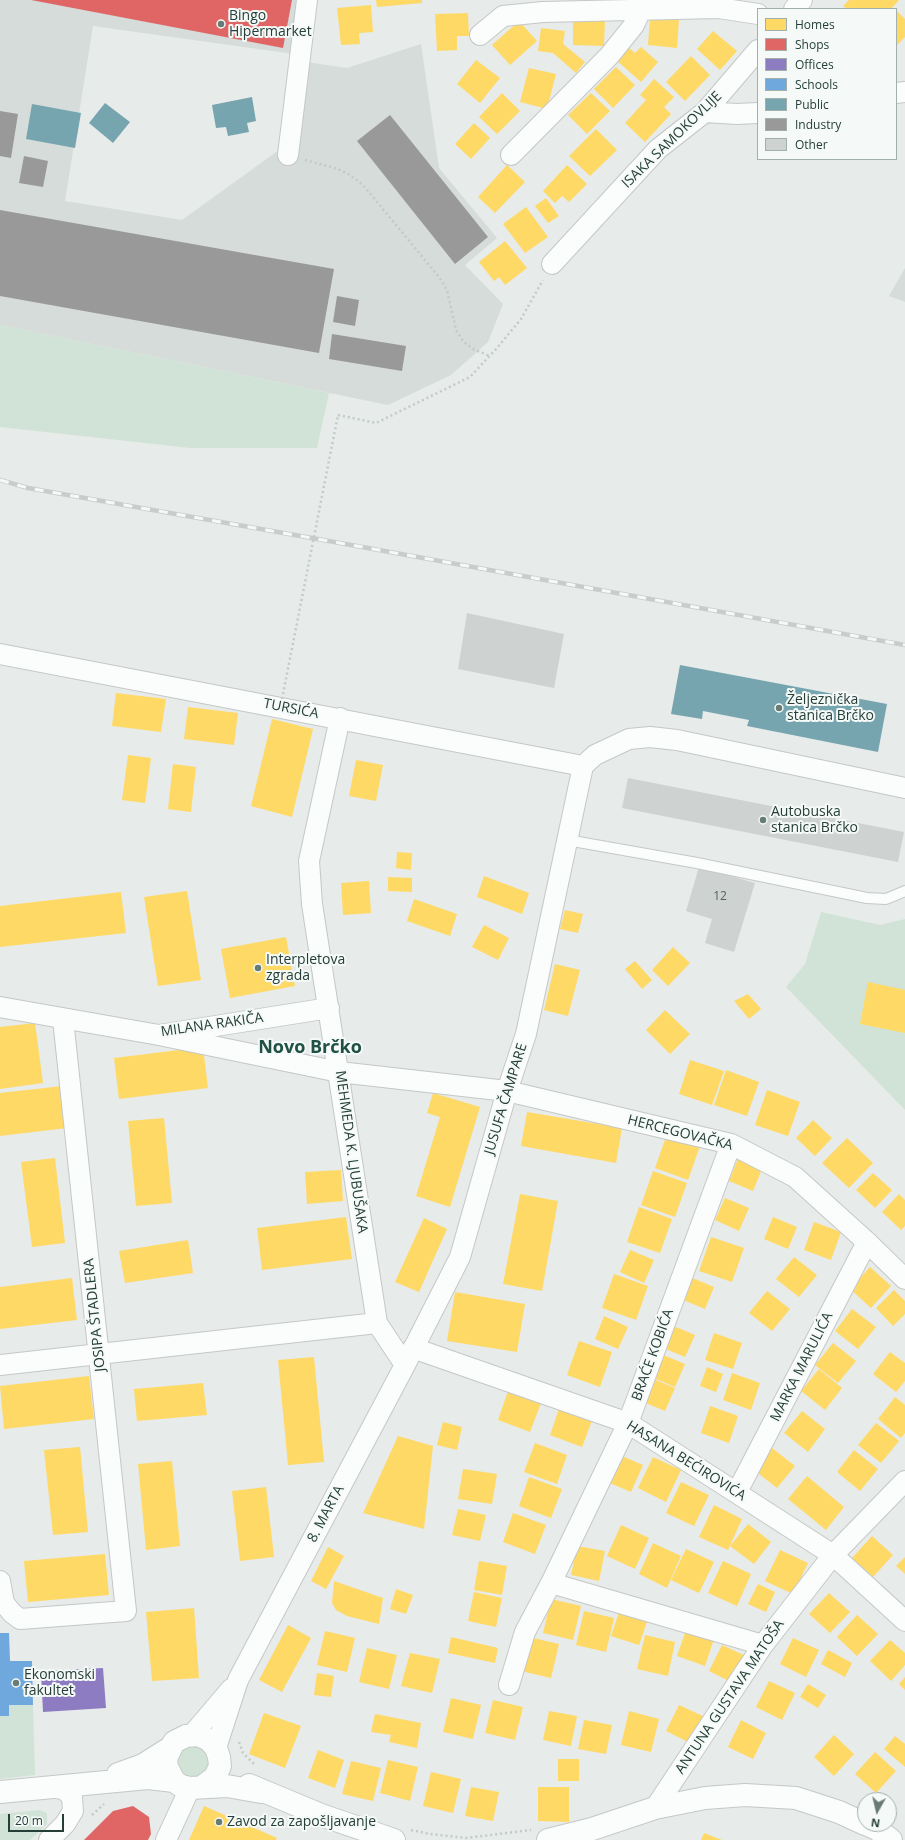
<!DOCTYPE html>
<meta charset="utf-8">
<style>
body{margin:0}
#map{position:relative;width:905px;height:1840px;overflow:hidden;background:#e7ebe9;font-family:"Open Sans",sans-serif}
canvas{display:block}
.legend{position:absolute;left:757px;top:8px;width:140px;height:152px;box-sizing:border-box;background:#f5faf8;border:1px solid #a2afab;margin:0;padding:5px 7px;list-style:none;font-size:12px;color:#253e37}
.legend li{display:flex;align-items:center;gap:8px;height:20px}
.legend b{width:20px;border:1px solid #a2afab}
.north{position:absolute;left:857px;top:1792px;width:40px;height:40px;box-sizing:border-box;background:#f5faf8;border:1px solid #a2afab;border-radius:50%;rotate:188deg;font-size:11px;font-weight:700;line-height:16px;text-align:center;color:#253e37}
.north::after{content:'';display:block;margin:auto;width:14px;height:18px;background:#697b75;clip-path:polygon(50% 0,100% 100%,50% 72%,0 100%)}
.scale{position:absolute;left:8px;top:1814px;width:56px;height:18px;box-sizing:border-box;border:2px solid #253e37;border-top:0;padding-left:5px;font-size:12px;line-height:14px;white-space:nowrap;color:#253e37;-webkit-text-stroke:3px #f5faf8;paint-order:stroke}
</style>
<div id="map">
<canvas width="905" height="1840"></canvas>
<ul class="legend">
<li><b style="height:11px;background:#ffd966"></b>Homes</li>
<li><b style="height:11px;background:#e06666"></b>Shops</li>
<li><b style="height:11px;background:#8e7cc3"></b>Offices</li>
<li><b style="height:11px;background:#6fa8dc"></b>Schools</li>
<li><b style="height:11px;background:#76a5af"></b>Public</li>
<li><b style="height:11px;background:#999"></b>Industry</li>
<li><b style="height:11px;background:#ced2d0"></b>Other</li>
</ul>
<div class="north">N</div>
<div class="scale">20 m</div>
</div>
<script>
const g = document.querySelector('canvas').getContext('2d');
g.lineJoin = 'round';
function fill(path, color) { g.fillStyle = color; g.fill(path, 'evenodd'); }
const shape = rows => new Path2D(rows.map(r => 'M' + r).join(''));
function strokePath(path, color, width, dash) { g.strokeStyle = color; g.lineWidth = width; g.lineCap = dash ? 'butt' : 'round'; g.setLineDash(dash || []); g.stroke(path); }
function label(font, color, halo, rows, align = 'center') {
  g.font = font + ' "Open Sans",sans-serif'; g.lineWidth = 4; g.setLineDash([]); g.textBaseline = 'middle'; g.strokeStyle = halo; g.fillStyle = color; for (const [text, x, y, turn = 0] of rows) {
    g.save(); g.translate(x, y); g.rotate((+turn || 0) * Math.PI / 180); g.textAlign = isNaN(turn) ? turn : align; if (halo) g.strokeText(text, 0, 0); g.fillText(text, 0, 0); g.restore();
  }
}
fill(shape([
 [0,0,300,0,294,54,93,26,65,201,182,220,279,150,306,62,347,68,421,44,439,168,497,238,465,265,503,304,488,342,451,375,388,405,0,325],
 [905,268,905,302,889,296]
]), '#d5dcd9');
fill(shape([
 [0,325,329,393,317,448,190,448,0,427],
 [821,912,880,925,905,919,905,1110,786,987,805,964],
 [9,1705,33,1705,35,1775,0,1779,0,1716,9,1716],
 '176 1762a17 17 0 1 1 34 0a17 17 0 1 1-34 0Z',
 [39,1810,47,1813,47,1824,30,1840,0,1840,0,1814]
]), '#d1e3d6');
fill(shape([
 [376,0,422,0,422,3,377,7],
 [849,0,899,0,891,9,847,9,843,6],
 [371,5,373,32,359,33,360,44,341,45,337,8],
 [897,11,905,19,905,37,896,46],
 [468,13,469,36,457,36,457,50,437,51,435,14],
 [650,17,679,19,677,48,648,45],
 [573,18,605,19,604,46,573,45],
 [519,21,537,41,510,65,492,45],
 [541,28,565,31,563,44,585,62,576,73,553,53,538,51],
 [713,31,737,51,720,70,697,49],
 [628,47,635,53,641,47,658,62,641,82,616,60],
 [691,56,710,75,685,101,666,82],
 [476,60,500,78,480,103,457,84],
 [616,67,635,85,613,108,594,89],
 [529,68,556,74,547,109,520,102],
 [654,79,674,97,664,107,671,114,645,142,625,123,646,100,640,95],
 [502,93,520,111,497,134,479,117],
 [591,93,610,111,587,134,568,115],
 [474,123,490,138,471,159,455,144],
 [596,129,617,150,590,176,569,156],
 [507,165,525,182,495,213,478,197],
 [567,165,587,184,569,202,562,196,555,203,543,191],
 [546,198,559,216,548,223,535,206],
 [526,207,548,237,525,253,503,224],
 [505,241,527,268,505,285,499,277,494,281,479,262],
 [116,693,166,699,161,732,112,726],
 [188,707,238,713,234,745,184,739],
 [272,719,313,729,292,817,251,806],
 [128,755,151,758,145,803,122,800],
 [356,760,383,765,376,801,349,796],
 [173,764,196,767,191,812,168,809],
 [397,852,412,853,411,870,396,868],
 [484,876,529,893,522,914,477,897],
 [388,877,412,878,412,892,388,891],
 [369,881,371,913,343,915,341,883],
 [187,891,201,980,158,986,144,897],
 [121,892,126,933,0,947,0,906],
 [414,899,457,914,450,936,407,921],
 [565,910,583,914,578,933,560,929],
 [484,925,509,938,498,960,472,947],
 [286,937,295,986,230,998,221,949],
 [673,947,690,963,668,986,652,970],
 [635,961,652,980,642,989,625,969],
 [555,964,580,970,568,1016,544,1010],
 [868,982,905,990,905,1033,860,1024],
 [748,994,761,1009,749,1019,734,1001],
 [665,1010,690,1034,670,1054,646,1030],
 [35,1023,43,1083,0,1089,0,1027],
 [203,1047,208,1088,119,1099,114,1058],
 [690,1060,724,1071,712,1105,679,1094],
 [726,1070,759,1082,747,1116,714,1105],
 [62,1086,67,1128,0,1136,0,1093],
 [767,1090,800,1102,788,1136,755,1125],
 [433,1093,480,1107,450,1207,416,1196,440,1117,427,1113],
 [527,1112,622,1128,616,1163,521,1146],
 [164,1118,172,1203,136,1206,128,1121],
 [813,1120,832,1138,815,1156,796,1138],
 [667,1134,700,1146,688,1180,655,1168],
 [847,1138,873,1163,849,1188,822,1163],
 [55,1158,65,1243,32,1247,21,1162],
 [738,1159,762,1169,753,1191,729,1181],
 [341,1170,343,1201,307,1204,305,1172],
 [653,1171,687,1183,675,1217,641,1205],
 [873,1173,892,1190,875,1208,856,1190],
 [520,1194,558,1201,542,1291,503,1284],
 [899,1194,905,1200,905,1226,901,1230,882,1212],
 [725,1198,749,1208,739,1231,715,1220],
 [639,1207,672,1219,660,1253,627,1242],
 [346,1217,352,1259,262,1270,257,1228],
 [773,1217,797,1227,788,1249,764,1239],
 [424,1218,447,1229,419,1292,395,1282],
 [814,1222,841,1232,831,1260,804,1250],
 [711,1237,744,1248,732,1282,699,1271],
 [188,1240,193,1273,125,1283,119,1251],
 [630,1250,654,1260,644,1283,620,1272],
 [794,1257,817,1275,799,1297,776,1279],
 [870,1267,891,1286,871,1308,850,1289],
 [614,1274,648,1286,636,1320,602,1308],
 [690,1277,714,1287,705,1309,681,1299],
 [72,1278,77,1320,0,1329,0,1287],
 [894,1290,905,1301,905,1314,893,1326,876,1308],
 [767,1291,790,1309,772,1331,749,1313],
 [455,1292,525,1304,517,1352,447,1341],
 [852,1309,876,1327,858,1349,835,1331],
 [604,1316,628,1327,618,1349,595,1339],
 [671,1325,695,1335,685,1357,661,1347],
 [714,1333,742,1343,733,1369,705,1360],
 [579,1341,612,1352,600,1387,567,1375],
 [833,1343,856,1361,838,1383,815,1365],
 [890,1352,905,1363,905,1381,896,1392,873,1374],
 [661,1354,685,1364,675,1387,651,1377],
 [314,1357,324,1462,288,1465,278,1360],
 [707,1367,723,1374,716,1392,700,1386],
 [819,1369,842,1388,825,1410,801,1391],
 [732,1373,760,1383,751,1410,723,1400],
 [89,1376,94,1419,4,1429,0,1386],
 [651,1378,675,1388,665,1411,641,1401],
 [203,1383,207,1415,137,1421,134,1389],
 [508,1391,541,1403,530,1432,498,1420],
 [895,1397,905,1405,905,1433,901,1438,878,1419],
 [560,1406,593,1418,582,1447,550,1435],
 [710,1406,738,1416,729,1443,701,1433],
 [802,1411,825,1429,808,1452,784,1433],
 [443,1422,462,1427,457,1450,437,1445],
 [876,1423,899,1441,881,1463,858,1445],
 [398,1436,433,1446,424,1529,363,1513],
 [535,1443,567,1455,557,1484,524,1472],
 [80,1447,88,1532,53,1535,44,1450],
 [772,1448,795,1466,777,1488,754,1470],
 [854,1450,878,1469,860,1491,837,1472],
 [617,1454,643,1465,631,1492,605,1481],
 [653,1457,681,1470,666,1502,638,1488],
 [172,1461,180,1546,146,1550,138,1464],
 [463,1469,497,1474,492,1504,458,1499],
 [807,1476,844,1507,826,1530,788,1499],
 [529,1477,562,1489,551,1518,519,1506],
 [681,1482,709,1495,694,1526,666,1513],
 [266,1487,274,1557,240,1561,232,1491],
 [714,1505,742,1519,728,1550,699,1537],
 [458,1509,486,1515,480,1541,452,1535],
 [513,1513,546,1525,535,1554,503,1542],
 [748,1524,771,1542,754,1564,730,1546],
 [621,1525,649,1538,635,1569,607,1556],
 [872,1536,893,1555,873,1577,852,1558],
 [653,1543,681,1556,667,1588,639,1574],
 [577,1546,605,1551,599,1581,571,1575],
 [328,1547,344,1556,326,1589,311,1581],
 [686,1549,714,1562,699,1593,671,1580],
 [780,1550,808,1563,793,1594,765,1581],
 [105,1554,109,1595,28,1602,24,1561],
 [905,1557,905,1574,896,1566],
 [479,1561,507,1566,502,1595,474,1590],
 [723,1561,751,1574,737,1606,708,1593],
 [334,1581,383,1598,379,1624,347,1616,336,1610,332,1603],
 [758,1584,775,1592,766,1612,748,1604],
 [396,1589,413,1595,406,1614,390,1609],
 [474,1592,502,1598,496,1627,468,1621],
 [829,1593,850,1612,830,1633,809,1614],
 [551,1599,581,1606,573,1640,543,1633],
 [194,1608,199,1678,152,1681,146,1612],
 [620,1609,648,1619,639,1645,611,1636],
 [584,1611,614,1618,606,1652,576,1645],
 [857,1615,878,1634,857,1656,837,1637],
 [288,1625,311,1638,282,1692,259,1680],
 [686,1630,714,1639,705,1666,677,1656],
 [325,1631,355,1638,347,1672,317,1665],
 [645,1635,675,1642,668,1676,637,1669],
 [451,1637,498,1648,495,1663,448,1653],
 [529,1637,559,1644,551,1678,521,1671],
 [793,1638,819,1650,806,1677,780,1664],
 [890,1640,905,1653,905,1665,891,1681,870,1661],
 [722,1645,748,1657,735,1684,709,1671],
 [367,1648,397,1655,389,1689,359,1682],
 [828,1650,852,1663,845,1677,821,1664],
 [410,1653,440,1659,432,1693,401,1686],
 [317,1673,334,1676,331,1697,314,1695],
 [905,1677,905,1690,899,1684],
 [769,1681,795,1693,782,1720,756,1707],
 [808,1684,826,1695,818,1708,800,1697],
 [451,1698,481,1705,473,1739,443,1732],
 [493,1700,523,1707,515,1740,485,1733],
 [679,1705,705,1717,692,1744,666,1731],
 [549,1711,577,1716,571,1746,543,1740],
 [629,1711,659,1719,651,1752,621,1745],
 [264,1713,301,1726,285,1768,249,1754],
 [375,1714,421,1723,417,1748,389,1742,391,1735,371,1732],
 [584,1720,612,1725,606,1754,578,1749],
 [741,1720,766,1733,753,1759,728,1747],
 [834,1735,854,1754,834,1776,814,1757],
 [895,1736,905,1744,905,1767,884,1749],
 [318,1750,344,1760,335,1788,308,1778],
 [875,1752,896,1771,876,1793,855,1774],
 [558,1759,579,1759,579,1781,558,1781],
 [388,1760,418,1767,410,1801,380,1793],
 [351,1761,381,1768,373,1801,342,1794],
 [431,1772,461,1779,453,1813,423,1806],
 [471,1787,499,1792,493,1821,465,1816],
 [538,1787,569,1787,569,1822,538,1821],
 [204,1806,277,1838,276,1840,189,1840],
 [704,1833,722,1840,701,1840]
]), '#ffd966');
fill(shape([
 [31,0,292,0,283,48],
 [133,1806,149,1817,151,1834,148,1840,84,1840,113,1811]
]), '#e06666');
fill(shape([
 [103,1668,106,1708,43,1712,41,1671]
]), '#8e7cc3');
fill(shape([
 [0,1633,9,1633,10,1661,32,1661,33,1705,9,1705,9,1716,0,1716]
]), '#6fa8dc');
fill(shape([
 [252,97,256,121,247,123,249,132,228,136,226,127,216,128,212,105],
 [105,103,130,122,113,143,89,123],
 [32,104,81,113,75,148,26,139],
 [680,665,887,704,878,752,747,726,749,720,703,711,702,719,671,714]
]), '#76a5af');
fill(shape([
 [0,111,18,114,11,158,0,156],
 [390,115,488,237,455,264,357,141],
 [24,156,48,161,43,187,19,183],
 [0,210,334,269,319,353,0,296],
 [337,296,359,300,355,326,333,322],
 [332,334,406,346,402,371,329,359]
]), '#999');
fill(shape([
 [467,613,564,634,554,688,458,669],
 [628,778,904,832,898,862,622,808],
 [699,867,755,883,734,952,705,943,712,919,686,911]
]), '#ced2d0');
const lane = shape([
 [567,840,697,863,867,898,886,899,905,891]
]);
const street = shape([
 [794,9,802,0],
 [480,35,503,16,543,12,719,8,758,14],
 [896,93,905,92],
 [705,112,737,114,758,113],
 [288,155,307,0],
 [511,155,609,56,634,25,641,10],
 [552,264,658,149,705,112,758,50],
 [0,654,583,766],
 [340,718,309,861,312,904,377,1323,405,1365],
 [0,1007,159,1035,329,1008],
 [159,1035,339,1072,507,1091,731,1144,795,1177,867,1242,905,1279],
 [413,1348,628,1423,833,1555,905,1621],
 [0,1365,377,1323],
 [737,1492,867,1242],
 [0,1581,4,1603,12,1613,20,1619,126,1611,63,1019],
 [551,1583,763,1645],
 [509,1685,525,1632,551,1583,628,1423,731,1144],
 [192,1735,231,1689],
 [216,1748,238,1680,405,1365,460,1257,507,1091,526,1034,583,766,595,755,629,739,650,737,677,740,905,788],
 [47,1787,64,1789,72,1797,73,1811,65,1824,49,1840],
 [655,1808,763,1645,833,1555,905,1481],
 [166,1840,190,1788]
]);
const secondary = shape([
 [118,1774,143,1765,170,1748],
 [249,1785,321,1815,394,1840],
 [202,1787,215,1777,220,1766,219,1757,216,1748,209,1740,198,1735,186,1736,174,1742,167,1756,166,1765,174,1781,181,1786,190,1788,227,1786,261,1792],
 [0,1792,148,1778,174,1781],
 [866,1824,877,1829,891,1840],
 [548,1840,592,1829,655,1808,705,1798,745,1795,796,1798,839,1812,865,1824]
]);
strokePath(lane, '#c4c8c6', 12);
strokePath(street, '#c4c8c6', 22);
strokePath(secondary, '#c3c9c6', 24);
strokePath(shape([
 [305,160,338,169,350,175,363,185,439,277,447,290,456,330,463,341,473,349,490,356],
 [338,415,376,423,470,377,497,348,521,319,543,280],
 [239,1742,243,1753,255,1765],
 [92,1815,104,1804],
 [411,1830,430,1834,466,1838,531,1830]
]), '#c2cbc7', 2.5, [2, 3]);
strokePath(lane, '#fbfcfc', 10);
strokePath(street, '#fbfcfc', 20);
strokePath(secondary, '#fbfcfc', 22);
const rail = shape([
 [0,480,28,488,340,543,905,645]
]);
strokePath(rail, '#c8ccca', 4.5);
strokePath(rail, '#f5faf8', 3, [9]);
strokePath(shape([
 [282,699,338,415]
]), '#c2cbc7', 2.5, [2, 3]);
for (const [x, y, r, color] of [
 [221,24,4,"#697b75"],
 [779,708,4,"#697b75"],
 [763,820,4,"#697b75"],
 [258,968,4,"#697b75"],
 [16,1683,4,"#697b75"],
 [219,1822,4,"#697b75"]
]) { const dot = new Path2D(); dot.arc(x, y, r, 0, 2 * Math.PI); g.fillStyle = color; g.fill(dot); strokePath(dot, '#f5faf8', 1.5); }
label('12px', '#50645e', null, [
 ["12",720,897]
]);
label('14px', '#253e37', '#f5faf8', [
 ["Bingo",229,16],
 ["Hipermarket",229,32],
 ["Željeznička",787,700],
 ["stanica Brčko",787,716],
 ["Autobuska",771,812],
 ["stanica Brčko",771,828],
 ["Interpletova",266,960],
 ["zgrada",266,976],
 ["Ekonomski",24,1675],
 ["fakultet",24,1691],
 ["Zavod za zapošljavanje",227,1822]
], 'left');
label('14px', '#253e37', '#f5faf8', [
 ["ISAKA SAMOKOVLIJE",672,140,-44],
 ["TURSIĆA",291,709,11],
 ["MILANA RAKIČA",212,1025,-8],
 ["JUSUFA ČAMPARE",506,1099,-73],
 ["HERCEGOVAČKA",680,1133,14],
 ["MEHMEDA K. LJUBUŠAKA",351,1152,82],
 ["JOSIPA ŠTADLERA",95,1315,-96],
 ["BRAĆE KOBIĆA",653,1355,-70],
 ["MARKA MARULIĆA",802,1367,-63],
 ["HASANA BEĆIROVIĆA",686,1461,32],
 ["8. MARTA",326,1514,-62],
 ["ANTUNA GUSTAVA MATOŠA",730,1697,-56]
]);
label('bold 18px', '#215044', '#f5faf8', [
 ["Novo Brčko",310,1048]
]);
</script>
